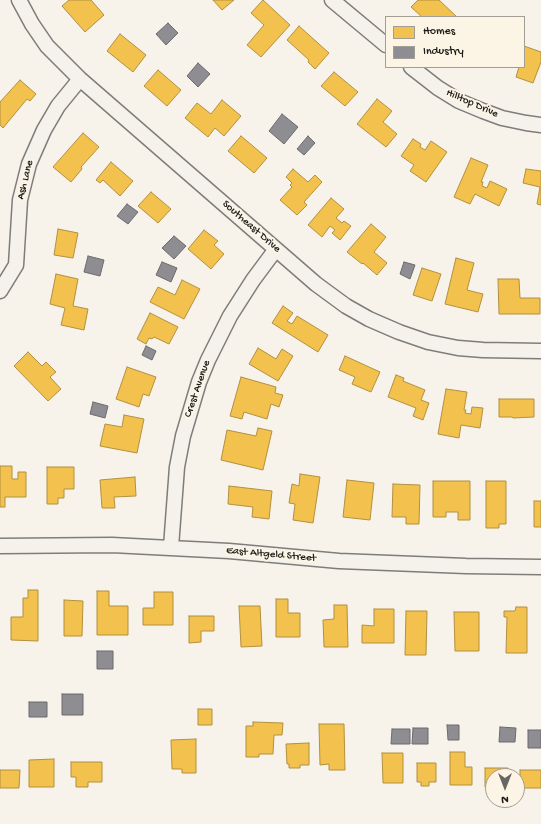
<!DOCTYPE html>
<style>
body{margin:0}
#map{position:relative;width:541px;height:824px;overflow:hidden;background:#f7f3ea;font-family:"Gochi Hand",sans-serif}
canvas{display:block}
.legend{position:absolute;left:385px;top:16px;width:140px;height:52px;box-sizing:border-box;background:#fcf5e5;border:1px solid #a29e95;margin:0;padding:5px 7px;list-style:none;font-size:12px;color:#1c1c1c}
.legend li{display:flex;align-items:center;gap:8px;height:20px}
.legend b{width:20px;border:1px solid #a29e95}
.north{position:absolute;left:485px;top:768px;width:40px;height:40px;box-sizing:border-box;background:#fcf5e5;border:1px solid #a29e95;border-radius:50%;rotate:180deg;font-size:11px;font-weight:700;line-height:16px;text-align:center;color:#1c1c1c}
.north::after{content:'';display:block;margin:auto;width:14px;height:18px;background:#696764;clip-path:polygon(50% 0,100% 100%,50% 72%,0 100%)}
</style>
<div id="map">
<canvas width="541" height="824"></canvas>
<ul class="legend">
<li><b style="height:11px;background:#f2c14e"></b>Homes</li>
<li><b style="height:11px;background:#8d8d92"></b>Industry</li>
</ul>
<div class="north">N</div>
</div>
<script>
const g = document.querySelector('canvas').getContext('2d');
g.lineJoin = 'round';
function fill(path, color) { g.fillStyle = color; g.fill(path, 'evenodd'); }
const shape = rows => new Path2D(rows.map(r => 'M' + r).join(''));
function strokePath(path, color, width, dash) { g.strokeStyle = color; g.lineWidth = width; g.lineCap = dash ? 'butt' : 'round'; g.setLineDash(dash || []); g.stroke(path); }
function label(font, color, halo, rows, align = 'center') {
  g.font = font + ' "Gochi Hand",sans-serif'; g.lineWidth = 4; g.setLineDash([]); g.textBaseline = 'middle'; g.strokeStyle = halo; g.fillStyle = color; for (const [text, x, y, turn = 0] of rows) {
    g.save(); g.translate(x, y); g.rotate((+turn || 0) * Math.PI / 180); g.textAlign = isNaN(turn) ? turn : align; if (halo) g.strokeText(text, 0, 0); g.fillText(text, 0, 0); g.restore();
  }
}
const homes = shape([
 [69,0,91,0,104,15,85,32,62,6,69,0],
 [213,0,234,0,222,10,213,0],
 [263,0,290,25,261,57,247,45,264,25,251,13,263,0],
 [418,0,439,0,457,17,422,17,411,7,418,0],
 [299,26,329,53,315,69,308,62,309,60,287,40,299,26],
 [120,34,146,55,133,72,107,51,120,34],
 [524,46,541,52,541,62,533,83,516,77,519,67,524,67,524,46],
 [158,70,181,90,167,106,144,86,158,70],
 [334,72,358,92,345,106,321,86,334,72],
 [20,80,36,94,30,101,27,99,3,128,0,125,0,102,20,80],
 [377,99,392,111,383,122,397,134,386,147,357,124,377,99],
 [222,100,241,116,224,136,215,128,208,137,185,118,197,103,211,114,222,100],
 [83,133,99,147,81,167,82,169,71,182,53,167,83,133],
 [241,136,267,158,254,173,228,151,241,136],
 [413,139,421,144,420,147,425,150,431,141,447,152,426,182,410,171,414,165,401,156,413,139],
 [471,158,488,165,481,182,483,182,482,186,487,188,490,181,507,189,499,206,475,194,470,204,454,197,471,158],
 [111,162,133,181,120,196,103,180,100,183,96,180,111,162],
 [293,169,308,182,315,175,322,182,304,202,307,205,297,215,280,200,292,187,290,185,292,183,286,177,293,169],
 [526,169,541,171,541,205,537,204,540,187,523,183,526,169],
 [151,192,171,209,158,223,138,206,151,192],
 [331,198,344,209,336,218,342,223,344,221,351,226,340,240,332,233,335,230,330,226,322,237,308,225,331,198],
 [371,224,386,237,374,252,387,263,377,275,363,263,362,264,347,252,371,224],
 [58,229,78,233,73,258,54,255,58,229],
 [204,230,218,241,214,245,224,254,211,269,188,249,204,230],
 [456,258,474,263,467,290,483,294,478,312,445,304,456,258],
 [422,268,441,274,432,301,413,295,422,268],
 [56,274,78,279,73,306,88,309,84,330,61,325,65,308,50,304,56,274],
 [498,279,519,279,520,298,540,298,540,314,499,314,498,279],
 [182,280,200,289,184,319,150,302,158,287,175,295,182,280],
 [283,306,293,313,287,321,292,324,297,316,328,335,318,352,272,323,283,306],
 [150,313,178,327,169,344,154,337,152,339,149,338,146,344,137,339,150,313],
 [258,348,276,359,282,349,293,356,278,381,249,364,258,348],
 [28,352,42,366,46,362,56,372,50,377,61,389,48,401,14,366,28,352],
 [345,356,380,372,371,392,352,384,355,377,339,370,345,356],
 [127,367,156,377,149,396,143,394,139,407,116,399,127,367],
 [396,375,404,378,403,381,425,390,421,400,429,403,423,420,413,416,416,408,388,397,396,375],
 [241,377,276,387,275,393,283,395,279,407,271,404,267,419,244,412,242,419,230,416,241,377],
 [446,389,467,392,464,410,466,410,465,413,471,414,472,407,483,408,480,428,461,425,459,438,438,434,446,389],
 [499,399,534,399,534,417,513,418,512,417,499,417,499,399],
 [124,415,144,419,137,453,100,446,105,424,122,427,124,415],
 [258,428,272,431,263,470,221,460,227,430,256,436,258,428],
 [0,466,12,466,12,479,18,479,18,472,26,472,26,497,5,497,5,507,0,507,0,466],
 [47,467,74,467,74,489,64,489,64,498,58,498,58,504,47,504,47,467],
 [300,474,320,477,313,523,293,520,295,504,289,503,292,484,299,486,300,474],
 [135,477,136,496,114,497,115,508,102,508,100,480,135,477],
 [347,480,374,483,370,520,343,517,347,480],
 [433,481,470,481,470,520,458,520,458,512,446,512,446,517,433,517,433,481],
 [486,481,506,481,506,524,499,524,499,528,486,528,486,481],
 [393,484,420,485,419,524,406,524,406,517,392,517,393,484],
 [229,486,272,491,269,519,252,517,253,507,228,504,229,486],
 [534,501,541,501,541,527,534,527,534,501],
 [28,590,38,590,38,641,11,640,11,617,23,617,23,598,28,598,28,590],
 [97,591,109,591,109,606,128,606,128,635,97,635,97,591],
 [154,592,173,592,173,625,143,625,143,608,154,608,154,592],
 [276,599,288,599,288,613,300,613,300,637,276,637,276,599],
 [64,600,83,601,82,636,64,636,64,600],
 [334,605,347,605,348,647,324,647,323,620,334,619,334,605],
 [239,606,260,606,262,646,241,647,239,606],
 [516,607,527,607,527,653,506,653,507,617,504,617,504,611,515,611,516,607],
 [374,609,394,609,394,643,362,643,362,625,374,626,374,609],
 [406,611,427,611,426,655,405,655,406,611],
 [454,612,479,612,479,651,455,651,454,612],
 [189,616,214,616,214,631,201,631,201,642,189,643,189,616],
 [198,709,212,709,212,725,198,725,198,709],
 [253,722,283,723,282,735,274,735,273,754,259,754,259,757,246,757,246,726,253,726,253,722],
 [319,724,344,724,345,770,329,770,329,764,320,765,319,724],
 [196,739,196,773,182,773,182,769,172,769,171,740,196,739],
 [309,743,309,765,300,765,300,768,289,768,289,764,287,764,286,744,309,743],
 [450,752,465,752,465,767,472,767,472,785,450,785,450,752],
 [382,753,403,753,403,783,383,783,382,753],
 [54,759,54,787,29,787,29,760,54,759],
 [71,762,102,762,102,782,88,782,88,787,76,787,76,777,71,777,71,762],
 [417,763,436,763,436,782,429,782,429,786,421,786,421,782,417,782,417,763],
 [485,768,508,768,508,776,493,776,493,787,485,787,485,768],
 [0,770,20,770,19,788,0,788,0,770],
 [520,770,541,770,541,788,520,788,520,770]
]);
fill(homes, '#f2c14e');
strokePath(homes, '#b2903f', 1);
const industry = shape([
 [168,23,178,33,166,45,156,34,168,23],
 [198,63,210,74,198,87,187,76,198,63],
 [282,114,298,127,284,144,269,131,282,114],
 [308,136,315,143,304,155,297,149,308,136],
 [127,204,138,212,128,224,117,216,127,204],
 [174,236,186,246,174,259,162,248,174,236],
 [88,256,104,260,100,276,84,272,88,256],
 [162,262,177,268,171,282,156,275,162,262],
 [404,262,415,265,410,279,400,274,404,262],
 [146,346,156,351,152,360,142,355,146,346],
 [93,402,108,406,105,418,90,414,93,402],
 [97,651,113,651,113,669,97,669,97,651],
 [62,694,83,694,83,715,62,715,62,694],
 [29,702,47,702,47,717,29,717,29,702],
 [447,725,459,725,459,740,448,740,447,725],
 [500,727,516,728,515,742,499,742,500,727],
 [413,728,428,728,428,744,412,744,413,728],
 [392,729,410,729,410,744,391,744,392,729],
 [528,730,541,730,541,748,528,748,528,730]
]);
fill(industry, '#8d8d92');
strokePath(industry, '#6b6b6f', 1);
const minor = shape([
 [19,0,32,24,47,46,80,79,316,284,346,306,369,319,399,332,428,342,458,348,483,350,541,351],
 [332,0,386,45],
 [411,67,438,88,459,101,483,111,502,118,526,123,541,125],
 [0,291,16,265,20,200,29,164,44,130,58,106,80,79],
 [0,546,112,545,229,551,339,561,466,566,541,567],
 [171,547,177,467,183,436,199,382,208,360,230,316,253,280,276,249]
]);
strokePath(minor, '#7f7d79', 17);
strokePath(minor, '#f5f2ec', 14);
label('11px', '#1c1c1c', '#fcf5e5', [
 ["Hilltop Drive",472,104,24],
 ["Ash Lane",26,180,-76],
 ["Southeast Drive",251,227,41],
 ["Crest Avenue",198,389,-71],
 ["East Altgeld Street",271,555,5]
]);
</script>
